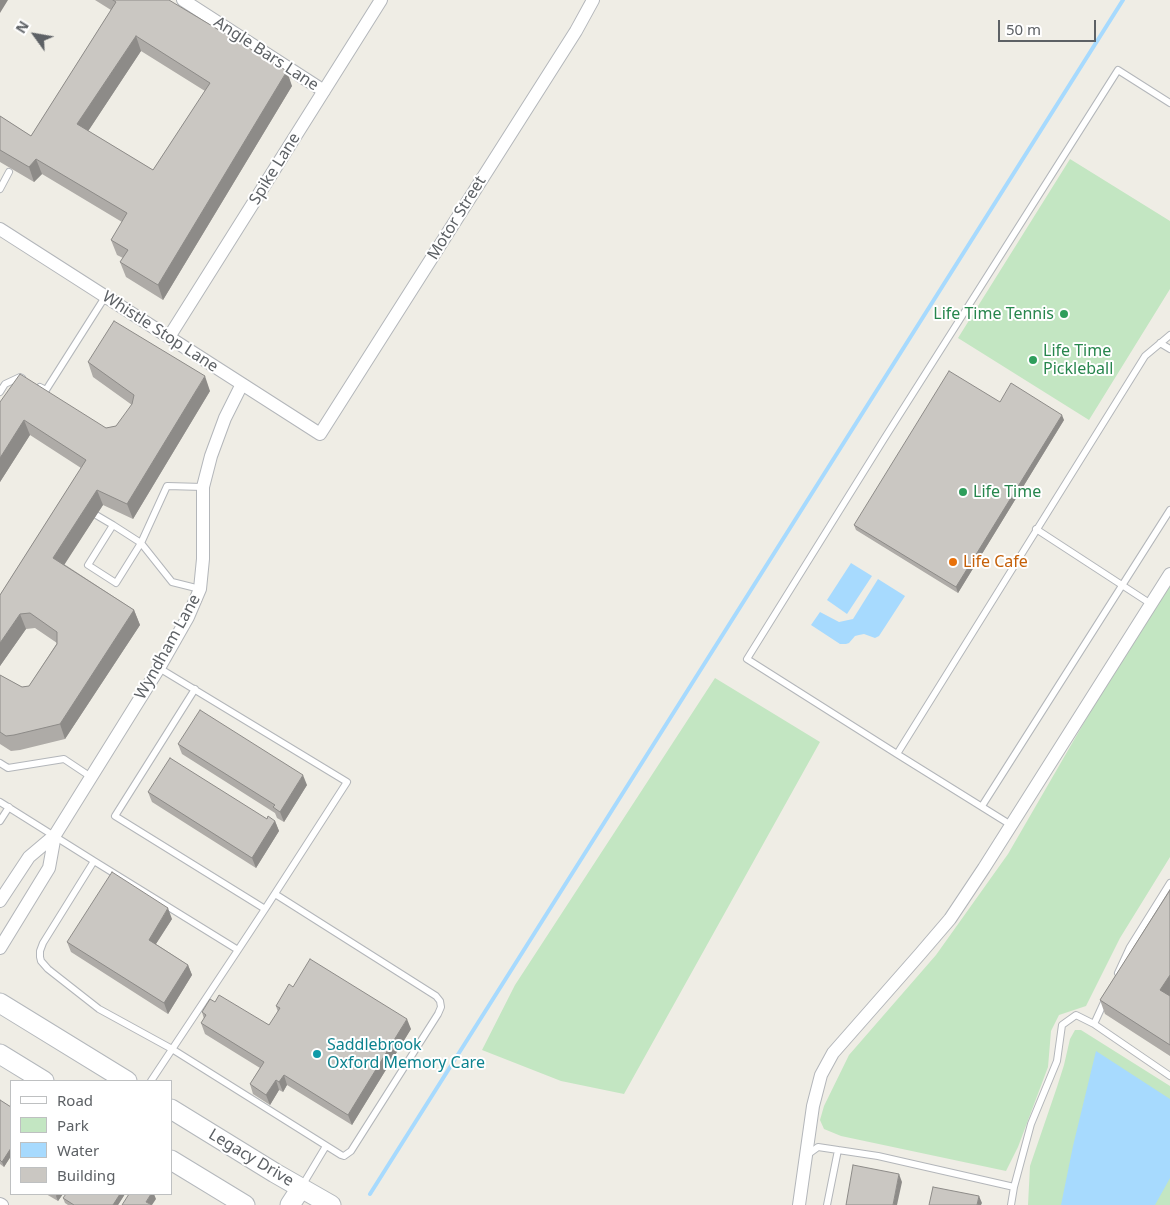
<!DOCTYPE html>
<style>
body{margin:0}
#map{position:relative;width:1170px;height:1205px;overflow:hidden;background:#efede5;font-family:"Noto Sans",sans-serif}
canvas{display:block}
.legend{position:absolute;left:10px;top:1080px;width:162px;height:115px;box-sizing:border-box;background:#fff;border:1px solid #bec0c1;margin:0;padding:6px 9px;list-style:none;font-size:15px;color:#5d6165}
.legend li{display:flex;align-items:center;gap:10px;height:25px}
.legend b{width:25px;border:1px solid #bec0c1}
.north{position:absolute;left:10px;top:10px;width:50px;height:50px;-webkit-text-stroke:4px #fff;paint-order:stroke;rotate:302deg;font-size:14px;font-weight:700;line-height:20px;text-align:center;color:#5d6165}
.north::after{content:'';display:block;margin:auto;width:18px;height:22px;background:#5d6165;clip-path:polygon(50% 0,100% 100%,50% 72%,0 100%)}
.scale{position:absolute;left:998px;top:20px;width:98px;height:22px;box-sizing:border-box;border:2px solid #5d6165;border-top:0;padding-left:6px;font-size:15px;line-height:18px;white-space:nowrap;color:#5d6165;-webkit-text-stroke:4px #fff;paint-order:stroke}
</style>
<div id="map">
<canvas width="1170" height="1205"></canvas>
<ul class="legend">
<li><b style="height:6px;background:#fff"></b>Road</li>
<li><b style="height:14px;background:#c3e6c2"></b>Park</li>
<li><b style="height:14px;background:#a7dafe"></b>Water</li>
<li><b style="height:14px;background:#cac7c2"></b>Building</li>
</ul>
<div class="north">N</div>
<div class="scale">50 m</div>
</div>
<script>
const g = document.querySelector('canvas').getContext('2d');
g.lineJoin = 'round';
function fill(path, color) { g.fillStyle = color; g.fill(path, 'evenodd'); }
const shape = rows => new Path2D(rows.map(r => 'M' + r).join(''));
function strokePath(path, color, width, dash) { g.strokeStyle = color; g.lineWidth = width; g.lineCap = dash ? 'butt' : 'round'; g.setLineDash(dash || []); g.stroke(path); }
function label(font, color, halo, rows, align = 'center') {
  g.font = font + ' "Noto Sans",sans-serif'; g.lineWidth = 4; g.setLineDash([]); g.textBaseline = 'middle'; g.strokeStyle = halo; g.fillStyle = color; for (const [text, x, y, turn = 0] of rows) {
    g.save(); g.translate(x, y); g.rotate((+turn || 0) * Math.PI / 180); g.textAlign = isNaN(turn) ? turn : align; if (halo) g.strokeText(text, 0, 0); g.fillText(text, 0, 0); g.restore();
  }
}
fill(shape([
 [1070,159,1170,221,1170,289,1089,420,958,338],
 [1170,574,1170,857,1120,938,1086,1006,1059,1015,1051,1031,1048,1067,1018,1147,1006,1171,841,1136,824,1129,820,1120,824,1106,849,1055,936,955,1008,854],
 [715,678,820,742,624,1094,561,1081,482,1050,515,985],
 [1075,1030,1081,1030,1170,1086,1170,1205,1028,1205,1030,1166,1057,1087,1064,1065,1070,1039]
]), '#c3e6c2');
fill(shape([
 [851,563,872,576,847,614,827,600],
 [878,579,905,596,879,636,875,638,864,634,859,635,855,636,849,643,846,644,840,644,811,625,820,612,839,622,853,619],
 [1096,1051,1170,1099,1170,1178,1155,1205,1061,1205,1073,1146]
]), '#a7dafe');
strokePath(shape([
 [370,1194,1123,0]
]), '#a7dafe', 4);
const lane = shape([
 [0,189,9,172],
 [1160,343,1170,349],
 [40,387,46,390,105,297],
 [0,392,5,384,20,377,22,378],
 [91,512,113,525],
 [1036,529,1151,604],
 [200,589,172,582,141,543,116,583,88,565,113,525,141,543,167,486,203,487],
 [159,668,347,782,265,909,115,816,195,689],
 [897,754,1145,356,1170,335],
 [0,763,8,768,64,759,91,777],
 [0,802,94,861,43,943,40,951,40,957,41,961,48,969,99,1009,172,1049,341,1155,344,1156,351,1151,438,1014,441,1007,440,1001,436,996,275,894],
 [982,806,1170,510],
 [0,821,9,807],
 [1011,825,897,754,747,659,884,439,1118,70,1170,103],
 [94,861,238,950,265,909],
 [1118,973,1130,947,1170,883],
 [1105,1000,1094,1024,1170,1076],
 [151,1081,238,950],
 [807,1155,818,1147,878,1156,1014,1187,1011,1205],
 [302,1186,326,1146],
 [1014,1187,1031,1124,1057,1061,1062,1025,1076,1015,1094,1024],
 [827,1205,838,1150]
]);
const street = shape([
 [183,0,324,91],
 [0,229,320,434,576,31,593,0],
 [169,337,381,0],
 [0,901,29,857,55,835,159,668,188,617,200,589,203,559,203,487,211,456,225,418,242,384],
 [0,948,49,868,55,835],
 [0,1204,2,1205],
 [799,1205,813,1106,821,1075,833,1053,920,954,950,919,984,868,1170,574]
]);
const secondary = shape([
 [0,1003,127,1081],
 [0,1054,44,1081],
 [171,1109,275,1173,331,1205],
 [171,1160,245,1205],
 [290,1205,301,1188]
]);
strokePath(lane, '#b3b6ba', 8);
strokePath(street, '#b3b6ba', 14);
strokePath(secondary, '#b4b8bc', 21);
strokePath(lane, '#fff', 6);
strokePath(street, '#fff', 12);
strokePath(secondary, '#fff', 19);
fill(shape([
 [95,0,169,0,292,86,163,300,126,277,120,262,123,258,117,255,111,240,122,222,42,174,34,182,0,162,0,116,31,136,111,10],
 [141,51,205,91,153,170,88,131],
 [88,362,210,391,133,519,103,505,64,564,134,610,140,625,65,739,20,750,11,751,0,744,0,675,22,687,29,686,57,643,35,628,26,629,0,666,0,595,81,468,30,435,0,482,0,402,106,428,116,426,132,405,93,377],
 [1000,402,1064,420,958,593,856,530,854,525],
 [178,744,307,785,284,822,277,818,275,813,182,754],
 [148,792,275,821,279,831,256,868,152,802],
 [1170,890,1170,1056,1105,1014,1100,1000],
 [172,919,156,944,188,965,192,975,168,1014,71,952,67,942],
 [293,987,411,1029,352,1125,287,1085,283,1092,279,1090,270,1105,253,1094,250,1084,260,1068,205,1034,201,1023,204,1019,202,1012,215,1002,269,1025,278,1012,276,1006],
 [0,1100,11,1107,11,1156,4,1167,0,1164],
 [46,1194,63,1194,58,1201],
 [125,1194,118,1205,68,1205,65,1203,63,1198]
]), '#aeaba7');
fill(shape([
 [0,0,8,0,0,13],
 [136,36,141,51,83,139,77,124],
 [287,71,292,86,163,300,158,285],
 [36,159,42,174,34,182,29,167],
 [205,376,210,391,133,519,127,504],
 [1062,415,1064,420,958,593,956,587],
 [24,420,30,435,0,482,0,458],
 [97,490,103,505,59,573,53,558],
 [134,610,140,625,65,739,60,724],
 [20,614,26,629,0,666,0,643],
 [303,775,307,785,284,822,280,812],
 [275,821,279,831,256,868,252,858],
 [168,908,172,919,152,950,149,940],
 [188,965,192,975,168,1014,164,1003],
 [1170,975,1170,998,1160,990],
 [407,1019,411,1029,352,1125,348,1115],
 [284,1075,287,1085,283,1092,279,1082],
 [276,1080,279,1090,270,1105,266,1095],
 [11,1148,11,1156,4,1167,2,1162],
 [899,1174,902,1182,897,1205,893,1205],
 [57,1194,63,1194,58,1201,56,1196],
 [120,1194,125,1194,118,1205,113,1205],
 [151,1194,154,1194,156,1199,152,1205,146,1202],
 [979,1196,982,1203,981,1205,977,1205]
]), '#8d8b88');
const building = shape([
 [113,0,169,0,287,71,158,285,120,262,128,250,111,240,127,213,36,159,29,167,0,150,0,116,31,136,116,2,113,0],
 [136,36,210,83,153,170,77,124,136,36],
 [114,321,205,376,127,504,97,490,53,558,134,610,60,724,14,735,6,736,0,732,0,675,22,687,29,686,57,644,57,632,30,613,20,614,0,643,0,595,86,460,24,420,0,458,0,402,20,374,106,428,116,426,132,404,134,395,88,362,114,321],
 [949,371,1000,402,1011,383,1062,415,956,587,854,525,949,371],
 [200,710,303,775,280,812,273,807,275,805,178,744,200,710],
 [170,758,267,819,268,816,275,821,252,858,148,792,170,758],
 [112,872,168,908,149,940,188,965,164,1003,67,942,112,872],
 [1170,890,1170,975,1160,990,1170,996,1170,1045,1100,1000,1170,890],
 [310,959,407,1019,348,1115,284,1075,279,1082,276,1080,266,1095,250,1084,264,1062,201,1023,206,1015,202,1012,210,999,215,1002,219,995,269,1025,280,1008,276,1006,289,984,293,987,310,959],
 [0,1100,11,1107,11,1148,2,1162,0,1160,0,1100],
 [853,1165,899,1174,893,1205,846,1205,853,1165],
 [933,1187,979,1196,977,1205,929,1205,933,1187],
 [66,1194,120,1194,113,1205,74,1205,63,1198,66,1194],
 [129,1194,151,1194,146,1202,152,1205,122,1205,129,1194]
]);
fill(building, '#cac7c2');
strokePath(building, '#8d8b88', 1);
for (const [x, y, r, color] of [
 [1064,314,5,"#2e9e5b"],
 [1033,360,5,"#2e9e5b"],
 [963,492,5,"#2e9e5b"],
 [953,562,5,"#e8710a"],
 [317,1054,5,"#0f9aa8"]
]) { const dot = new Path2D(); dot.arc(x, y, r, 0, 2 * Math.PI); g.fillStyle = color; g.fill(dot); strokePath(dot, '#fff', 2); }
label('16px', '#5d6165', '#fff', [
 ["Angle Bars Lane",266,54,33],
 ["Spike Lane",275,169,-58],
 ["Motor Street",457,218,-58],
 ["Whistle Stop Lane",160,332,33],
 ["Wyndham Lane",168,647,-61],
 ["Legacy Drive",251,1158,31]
]);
label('16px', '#27864d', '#fff', [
 ["Life Time Tennis",1054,314,"right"],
 ["Life Time",1043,351],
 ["Pickleball",1043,369],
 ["Life Time",973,492]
], 'left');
label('16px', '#c56008', '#fff', [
 ["Life Cafe",963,562]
], 'left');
label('16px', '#0d838f', '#fff', [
 ["Saddlebrook",327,1045],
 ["Oxford Memory Care",327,1063]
], 'left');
</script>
